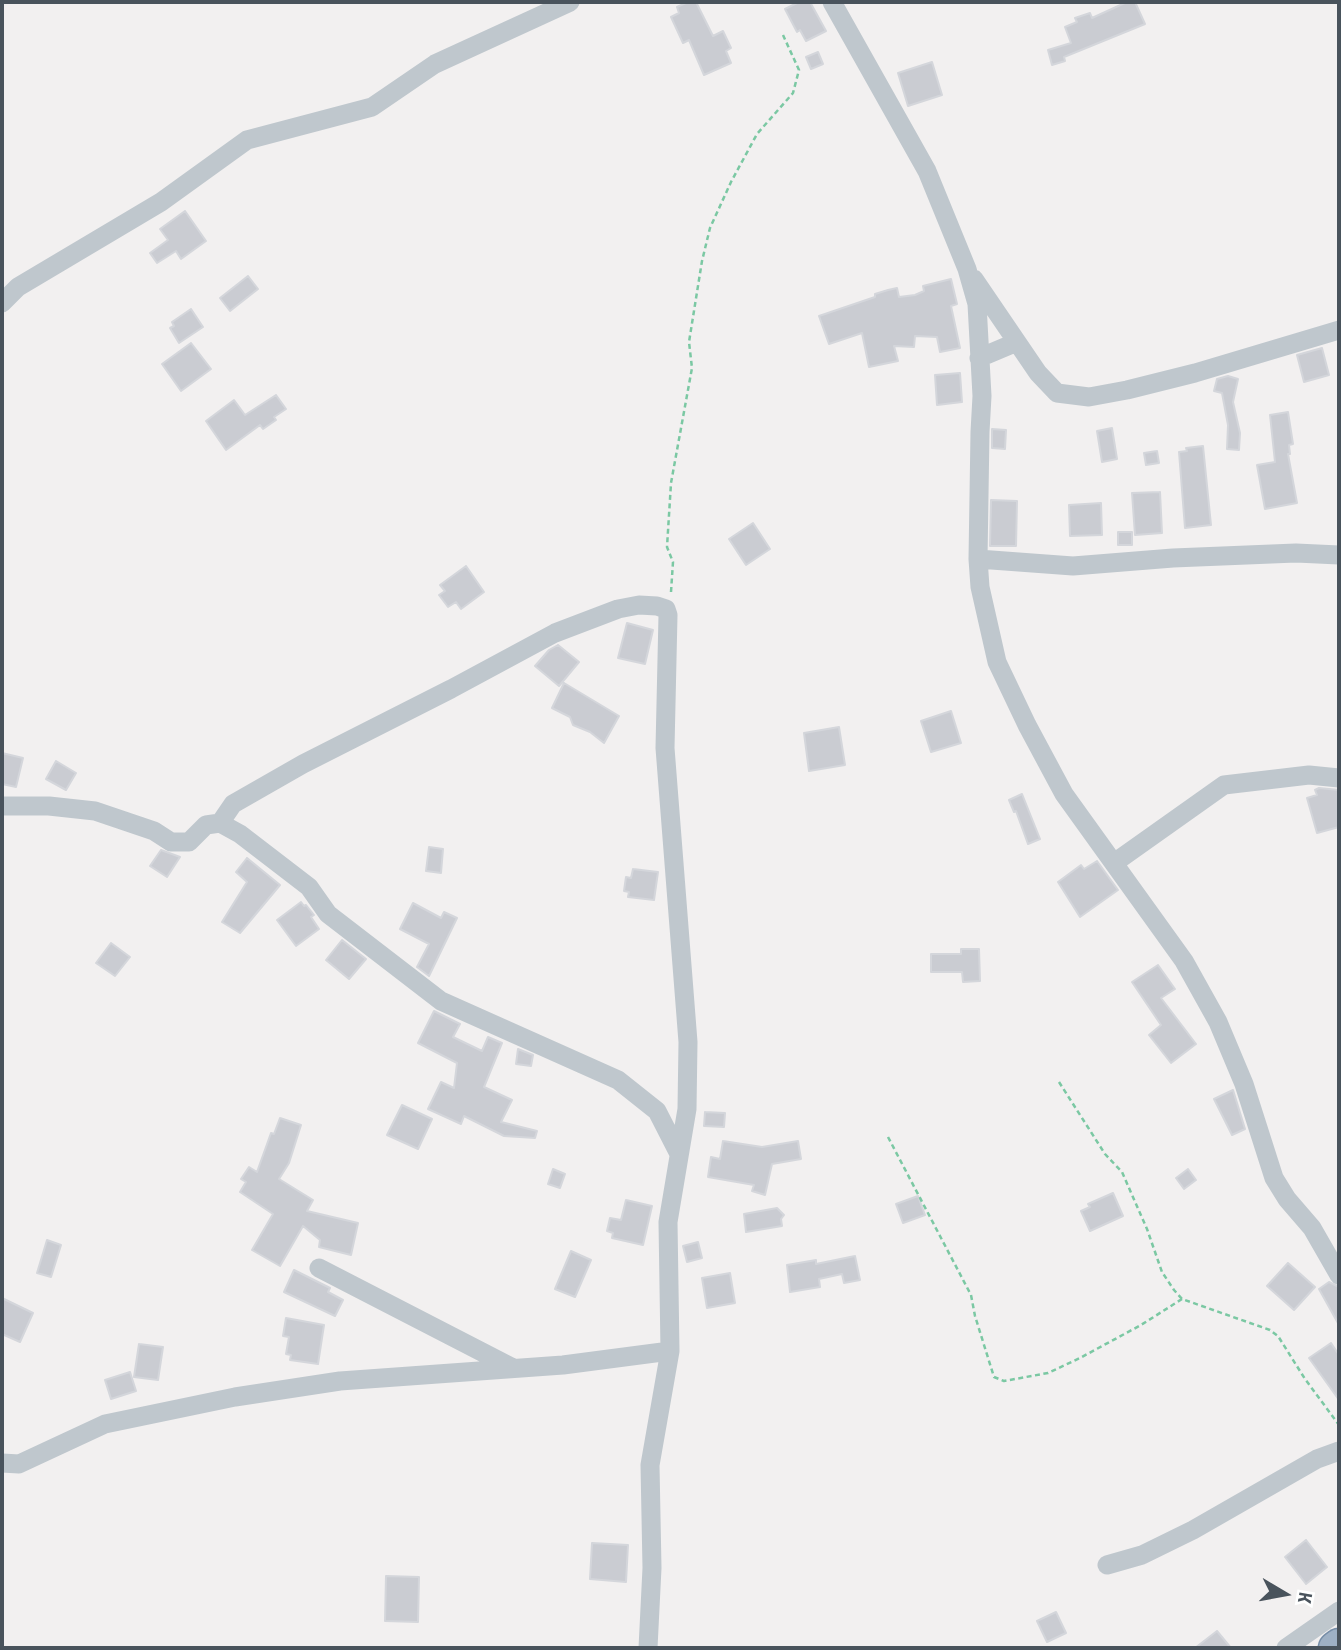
<!DOCTYPE html>
<style>
body{margin:0}
#map{position:relative;width:1341px;height:1650px;overflow:hidden;background:#f2f0f0;font-family:"Titillium Web",sans-serif}
canvas{display:block}
.frame{position:absolute;inset:0;border:4px solid #49535c;pointer-events:none}
.north{position:absolute;left:1250px;top:1559px;width:70px;height:70px;-webkit-text-stroke:5px #fff;paint-order:stroke;rotate:100deg;font-size:19px;font-weight:700;line-height:28px;text-align:center;color:#49535c}
.north::after{content:'';display:block;margin:auto;width:24px;height:32px;background:#49535c;clip-path:polygon(50% 0,100% 100%,50% 72%,0 100%)}
</style>
<div id="map">
<canvas width="1341" height="1650"></canvas>
<div class="frame"></div>
<div class="north">K</div>
</div>
<script>
const g = document.querySelector('canvas').getContext('2d');
g.lineJoin = 'round';
function fill(path, color) { g.fillStyle = color; g.fill(path, 'evenodd'); }
const shape = rows => new Path2D(rows.map(r => 'M' + r).join(''));
function strokePath(path, color, width, dash) { g.strokeStyle = color; g.lineWidth = width; g.lineCap = dash ? 'butt' : 'round'; g.setLineDash(dash || []); g.stroke(path); }
const building = shape([
 [688,2,696,2,713,36,723,31,731,48,726,51,731,63,704,75,689,40,683,43,671,17,679,13,677,7,688,2],
 [799,2,810,2,826,31,806,41,800,30,797,32,785,9,799,2],
 [1127,2,1135,2,1145,24,1064,57,1065,61,1052,65,1048,50,1071,43,1065,27,1077,22,1075,18,1090,13,1092,18,1127,2],
 [818,52,823,64,811,69,806,57,818,52],
 [932,62,942,95,908,106,898,73,932,62],
 [185,211,206,241,181,259,176,251,157,263,150,253,168,240,160,229,185,211],
 [248,276,258,289,230,311,220,298,248,276],
 [951,279,957,304,951,306,960,348,940,352,937,337,915,336,914,347,894,346,898,361,869,367,862,333,829,344,819,316,875,297,875,294,888,290,897,288,899,297,915,295,924,291,923,286,951,279],
 [191,309,203,327,179,343,170,328,174,326,172,322,191,309],
 [191,343,211,369,181,391,162,364,191,343],
 [1322,348,1329,375,1304,382,1297,355,1322,348],
 [960,373,962,402,937,405,935,375,960,373],
 [1228,376,1238,379,1233,402,1240,433,1239,450,1227,449,1228,425,1222,393,1214,391,1217,379,1228,376],
 [276,395,286,409,274,417,276,420,263,429,260,425,226,450,206,421,234,400,245,415,276,395],
 [1288,412,1293,444,1289,445,1290,454,1288,454,1297,503,1265,509,1257,465,1275,462,1270,415,1288,412],
 [1112,428,1117,459,1102,462,1097,431,1112,428],
 [992,429,1006,430,1005,449,992,448,992,429],
 [1203,446,1211,525,1185,528,1179,452,1187,451,1186,448,1203,446],
 [1157,451,1159,463,1146,465,1144,453,1157,451],
 [1160,492,1162,533,1135,535,1132,493,1160,492],
 [991,500,1017,501,1016,546,990,546,991,500],
 [1101,503,1102,535,1070,536,1069,505,1101,503],
 [753,523,770,549,746,565,729,539,753,523],
 [1118,532,1132,532,1132,545,1118,545,1118,532],
 [466,566,484,592,461,609,456,602,448,607,439,595,445,591,440,585,466,566],
 [627,623,653,630,645,664,618,658,627,623],
 [558,645,579,662,559,686,535,666,549,650,558,645],
 [564,683,619,716,604,743,590,732,573,725,570,717,552,708,564,683],
 [951,711,961,743,931,752,921,721,951,711],
 [839,727,845,765,809,771,804,733,839,727],
 [2,753,23,758,16,787,2,784,2,753],
 [56,761,76,773,66,790,46,779,56,761],
 [1319,788,1339,790,1339,827,1317,833,1307,798,1317,795,1315,790,1319,788],
 [1022,794,1040,839,1028,844,1016,811,1014,812,1009,800,1022,794],
 [429,847,443,849,441,873,426,871,429,847],
 [161,850,180,857,167,877,150,866,161,850],
 [247,858,280,885,240,933,222,922,247,882,236,872,247,858],
 [1097,861,1118,890,1080,917,1058,882,1081,865,1084,869,1097,861],
 [633,869,658,872,654,900,628,897,629,892,624,891,626,877,631,878,633,869],
 [301,902,304,906,306,905,314,915,311,917,319,929,296,946,277,920,301,902],
 [413,903,441,918,444,912,457,918,429,976,417,967,429,944,400,929,413,903],
 [342,940,366,959,349,979,326,960,342,940],
 [111,943,130,957,115,976,96,963,111,943],
 [961,949,979,949,980,981,963,982,962,972,931,972,931,954,961,954,961,949],
 [1158,965,1175,989,1161,998,1196,1044,1171,1063,1149,1035,1161,1025,1132,982,1158,965],
 [434,1011,460,1024,453,1037,482,1051,488,1037,502,1043,484,1087,512,1100,501,1122,537,1131,535,1138,504,1136,464,1116,461,1124,428,1109,441,1082,454,1088,457,1063,418,1043,434,1011],
 [518,1049,533,1055,531,1066,516,1064,518,1049],
 [1233,1090,1245,1129,1232,1135,1214,1099,1233,1090],
 [402,1105,432,1119,418,1149,387,1135,402,1105],
 [705,1112,725,1113,724,1127,704,1126,705,1112],
 [280,1118,301,1125,289,1163,279,1179,313,1200,307,1211,358,1223,351,1255,319,1247,320,1240,303,1226,280,1266,252,1250,273,1214,240,1192,246,1182,241,1179,249,1167,257,1172,271,1133,274,1134,280,1118],
 [723,1141,762,1147,798,1141,801,1159,772,1164,765,1195,752,1191,754,1185,708,1177,711,1157,720,1159,723,1141],
 [553,1169,565,1174,560,1188,548,1184,553,1169],
 [1188,1169,1196,1180,1184,1189,1176,1178,1188,1169],
 [1113,1193,1123,1216,1090,1231,1081,1211,1090,1207,1088,1204,1113,1193],
 [918,1196,925,1215,903,1223,896,1204,918,1196],
 [626,1200,652,1206,643,1245,612,1238,613,1233,607,1231,610,1218,621,1220,626,1200],
 [777,1208,784,1215,781,1219,782,1226,746,1232,744,1214,777,1208],
 [47,1240,61,1245,51,1277,37,1273,47,1240],
 [698,1242,702,1258,687,1262,683,1246,698,1242],
 [571,1251,591,1260,575,1297,555,1289,571,1251],
 [855,1256,860,1280,844,1283,842,1274,819,1279,820,1287,790,1292,787,1265,816,1260,816,1264,855,1256],
 [1288,1263,1315,1287,1294,1310,1267,1286,1288,1263],
 [294,1270,330,1288,328,1292,343,1300,335,1316,284,1292,294,1270],
 [730,1273,735,1303,707,1308,702,1278,730,1273],
 [1329,1282,1339,1287,1339,1325,1319,1289,1329,1282],
 [2,1298,33,1313,20,1342,2,1334,2,1298],
 [286,1318,324,1325,318,1364,290,1360,291,1355,286,1354,289,1337,283,1336,286,1318],
 [1331,1343,1339,1355,1339,1400,1309,1358,1331,1343],
 [139,1344,163,1347,158,1380,134,1377,139,1344],
 [130,1372,136,1391,111,1399,105,1380,130,1372],
 [1306,1540,1327,1567,1306,1584,1285,1557,1306,1540],
 [592,1543,628,1545,626,1582,590,1579,592,1543],
 [386,1576,419,1577,418,1622,385,1621,386,1576],
 [1056,1612,1066,1633,1047,1642,1037,1621,1056,1612],
 [1217,1631,1231,1648,1195,1648,1217,1631]
]);
fill(building, '#caccd2');
strokePath(building, '#d4d6db', 2);
const trunk = shape([
 [1335,1648,1339,1645]
]);
strokePath(trunk, '#768da7', 35);
strokePath(shape([
 [671,592,673,562,667,547,671,483,692,368,689,342,702,261,710,228,731,182,757,134,793,93,799,70,783,35],
 [1059,1082,1105,1154,1122,1172,1147,1229,1162,1272,1174,1290,1182,1299,1270,1330,1278,1336,1305,1379,1339,1425],
 [888,1137,971,1295,975,1316,994,1377,1004,1381,1048,1373,1080,1358,1141,1325,1182,1299]
]), '#7bc8a3', 2.5, [5, 3.5]);
strokePath(shape([
 [832,2,927,171,967,269,977,304,982,396,980,432,978,559],
 [974,279,1038,373,1057,393,1089,397,1127,390,1195,373,1339,330],
 [2,303,18,287,161,202,247,140,372,107,435,64,570,2],
 [979,358,1017,342],
 [1339,555,1296,553,1173,558,1073,566,978,559,980,587,997,662,1027,725,1064,794,1184,961,1218,1022,1244,1084,1274,1178,1287,1199,1312,1228,1339,1275],
 [2,806,49,806,95,811,154,831,171,842,189,842,206,825,220,823,240,834,309,887,328,914,441,1001,618,1080,657,1111,679,1154],
 [220,823,233,804,303,764,451,689,555,633,618,609,639,605,657,606,666,609,668,615,665,748,688,1042,687,1109,668,1222,670,1351,650,1465,652,1568,648,1648],
 [1114,863,1224,785,1309,775,1339,778],
 [319,1268,513,1368],
 [2,1463,19,1464,105,1424,235,1397,340,1381,563,1365,670,1351],
 [1107,1565,1142,1555,1193,1530,1317,1459,1339,1451],
 [1286,1648,1339,1611]
]), '#bfc7cd', 19);
strokePath(trunk, '#9eb0c4', 32);
</script>
